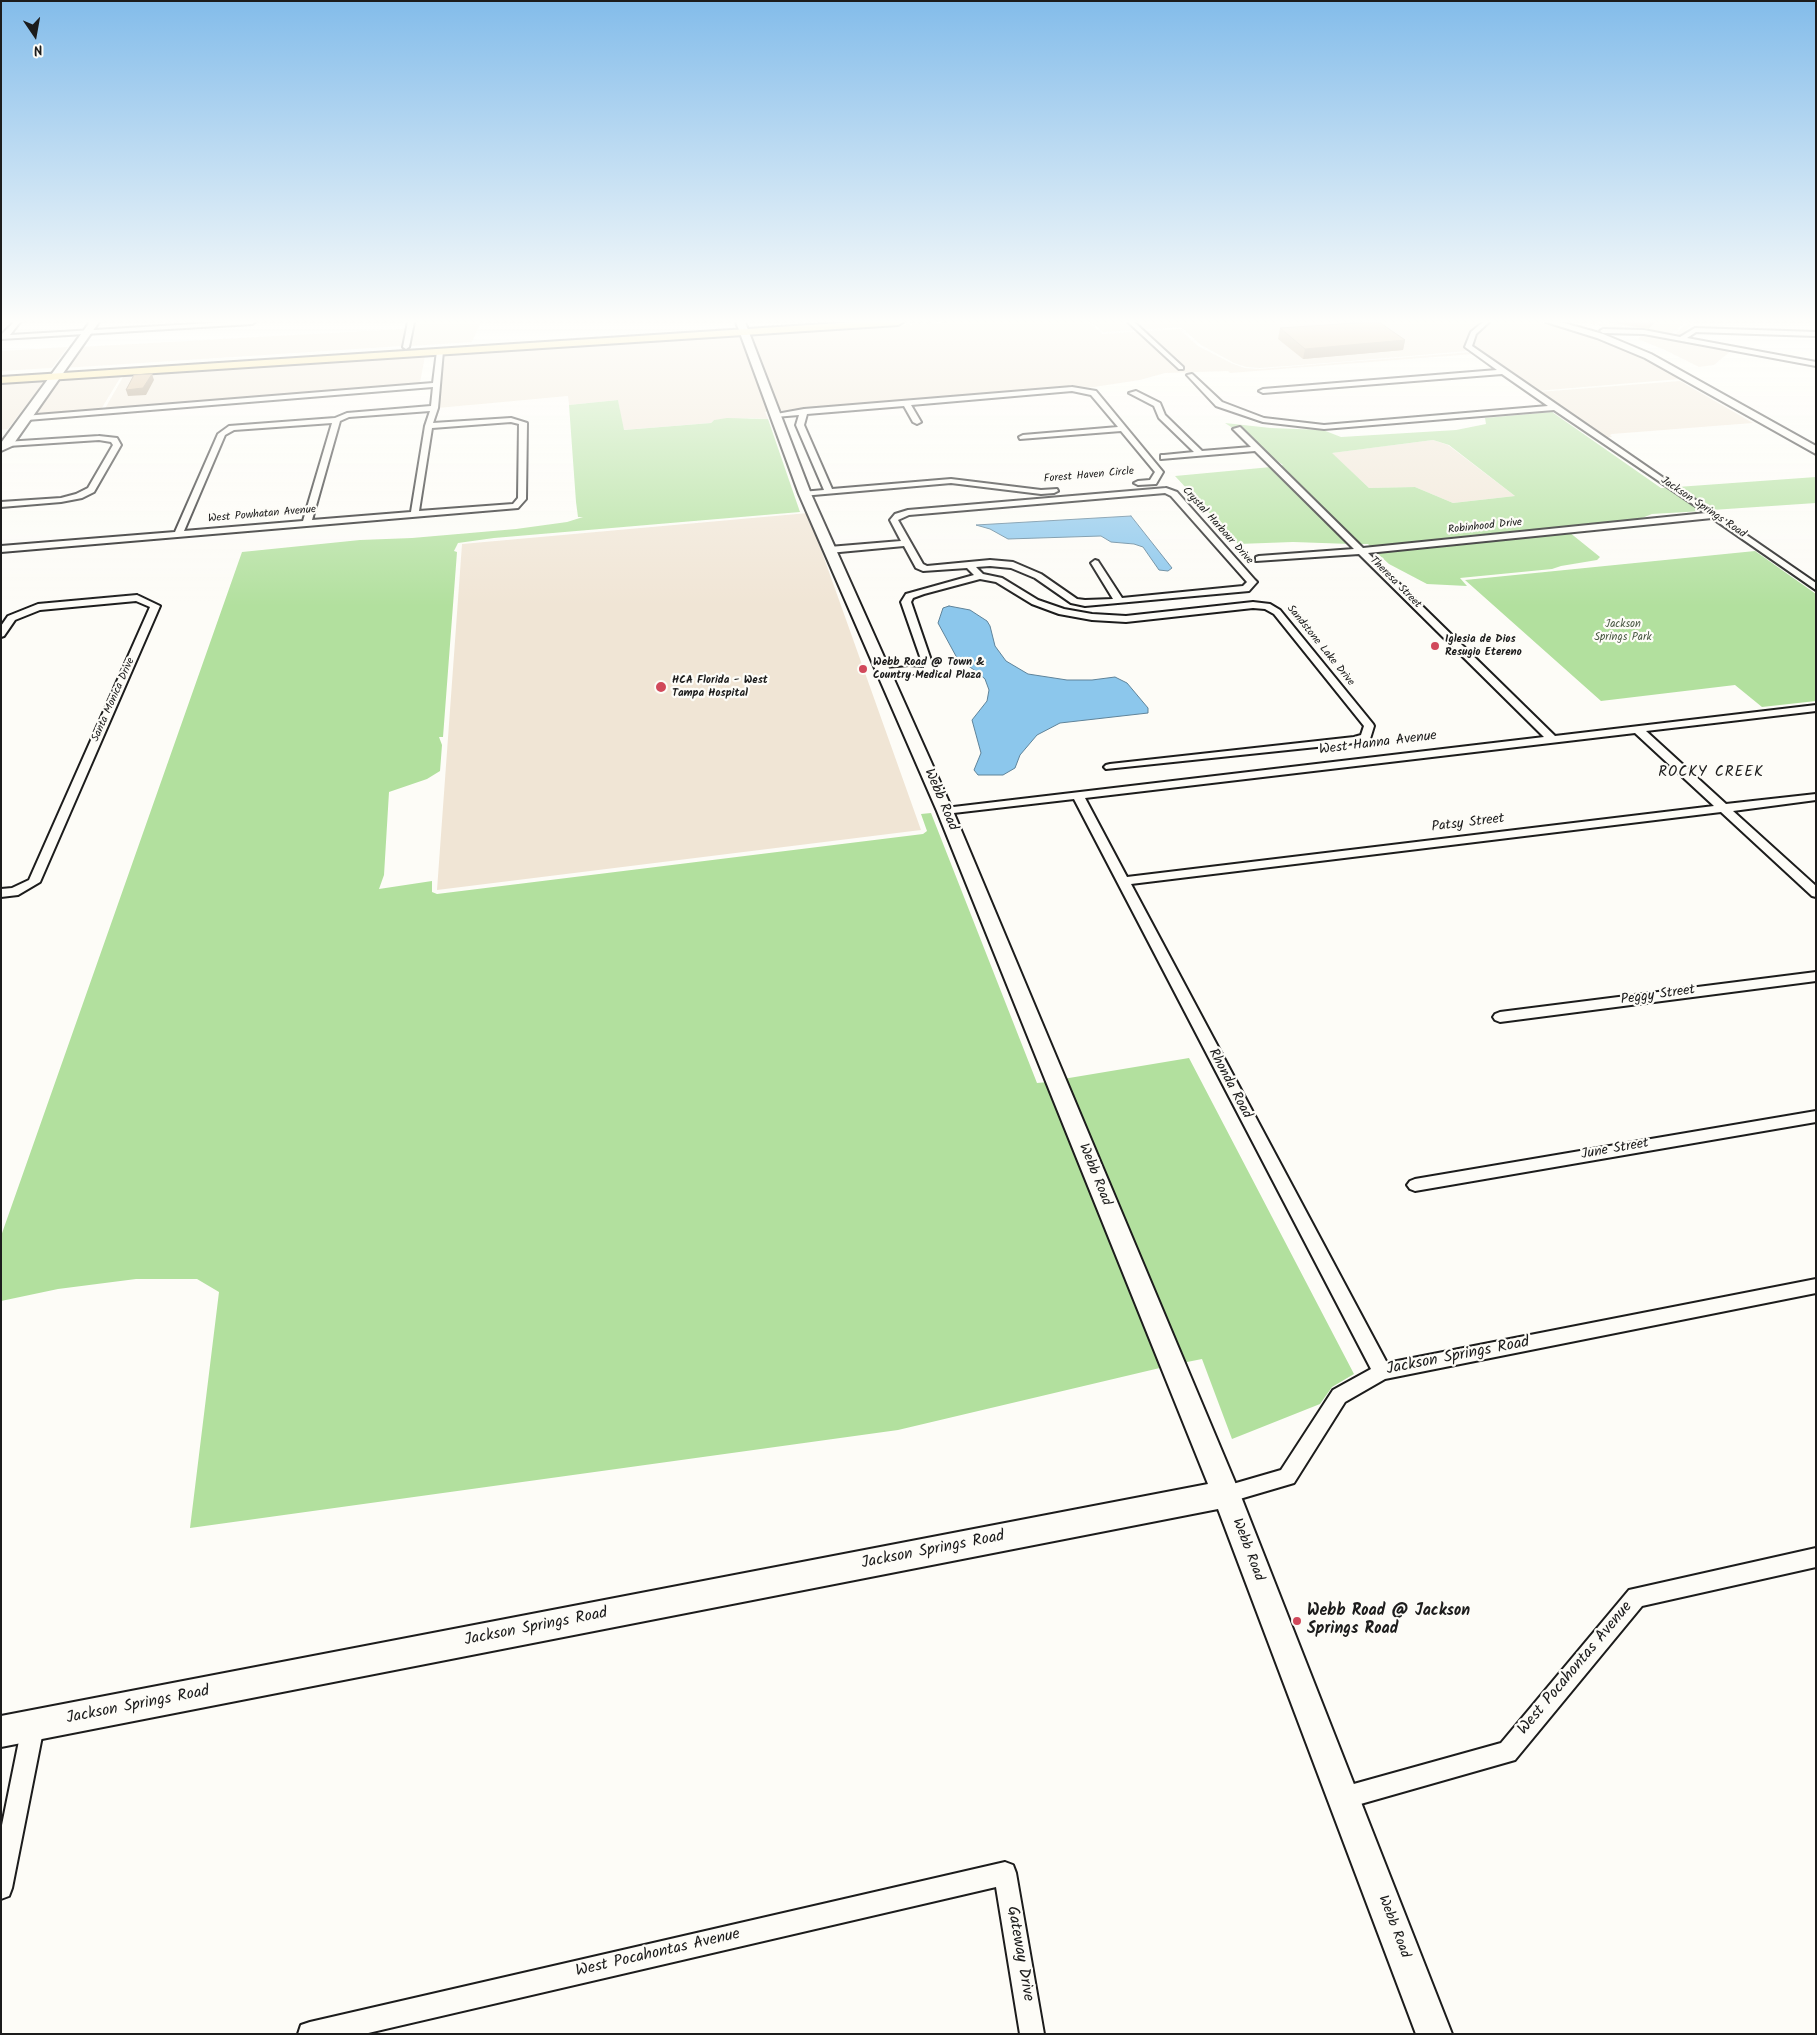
<!DOCTYPE html>
<style>
body{margin:0}
#map{position:relative;width:1817px;height:2035px;overflow:hidden;background:#fdfcf7;font-family:Kalam,sans-serif}
canvas{display:block}
.frame{position:absolute;inset:0;border:2px solid #1c1c1c;pointer-events:none}
.north{position:absolute;left:10px;top:10px;width:50px;height:50px;-webkit-text-stroke:4px #fdfcf7;paint-order:stroke;rotate:168deg;font-size:14px;font-weight:700;line-height:20px;text-align:center;color:#1c1c1c}
.north::after{content:'';display:block;margin:auto;width:18px;height:22px;background:#1c1c1c;clip-path:polygon(50% 0,100% 100%,50% 72%,0 100%)}
</style>
<div id="map">
<canvas width="1817" height="2035"></canvas>
<div class="frame"></div>
<div class="north">N</div>
</div>
<script>
const g = document.querySelector('canvas').getContext('2d');
g.lineJoin = 'round';
function fill(path, color) { g.fillStyle = color; g.fill(path, 'evenodd'); }
const shape = rows => new Path2D(rows.map(r => 'M' + r).join(''));
function strokePath(path, color, width, dash) { g.strokeStyle = color; g.lineWidth = width; g.lineCap = dash ? 'butt' : 'round'; g.setLineDash(dash || []); g.stroke(path); }
function label(font, color, halo, rows, align = 'center') {
  g.font = font + ' Kalam,sans-serif'; g.lineWidth = 4.5; g.setLineDash([]); g.textBaseline = 'middle'; g.strokeStyle = halo; g.fillStyle = color; for (const [text, x, y, turn = 0] of rows) {
    g.save(); g.translate(x, y); g.rotate((+turn || 0) * Math.PI / 180); g.textAlign = isNaN(turn) ? turn : align; if (halo) g.strokeText(text, 0, 0); g.fillText(text, 0, 0); g.restore();
  }
}
fill(shape([
 [407,322,402,346,64,368,80,347,402,329,405,328],
 [415,322,481,322,472,342,410,346],
 [948,322,1089,322,1102,334,1179,329,1198,346,1231,363,1245,368,1260,369,1471,352,1473,354,1230,373,1228,371,1165,373,1140,380,1094,387,966,399,936,398,778,411,748,334],
 [1092,322,1542,322,1600,339,1631,351,1680,379,1536,391,1479,350,1340,362,1260,368,1246,367,1234,363,1201,345,1181,327,1103,332],
 [1587,322,1596,322,1673,336,1689,322,1692,322,1684,334,1678,337,1611,329],
 [1602,322,1685,322,1671,334],
 [741,335,770,411,765,412,768,419,751,418,714,420,711,423,623,430,618,400,569,405,568,396,438,408,443,354],
 [1641,336,1658,336,1732,350,1714,365,1699,367,1665,350,1638,339],
 [68,347,52,368,1,371,1,351],
 [425,356,419,388,231,405,103,412,123,377],
 [321,362,123,376,120,378,100,411,32,416,56,380],
 [45,381,8,429,1,430,1,384],
 [1680,381,1753,423,1612,434,1610,435,1612,437,1602,438,1538,392],
 [1433,440,1448,445,1515,496,1453,503,1415,487,1369,488,1331,453],
 [808,513,921,830,437,890,462,544]
]), '#f0e5d5');
fill(shape([
 [618,400,624,430,711,423,714,420,727,418,768,419,800,512,494,538,458,543,454,551,457,552,443,737,439,737,442,745,440,771,427,779,389,792,384,875,379,889,432,881,432,892,437,894,923,834,927,831,921,814,931,813,1037,1083,1048,1082,1164,1367,898,1430,190,1528,219,1292,197,1279,136,1279,58,1289,1,1301,1,1236,242,552,360,540,412,538,516,529,567,522,583,517,578,517,576,502,569,405],
 [1552,412,1661,488,1668,488,1703,511,1652,514,1637,520,1372,548,1368,544,1361,544,1280,466,1283,465,1264,451,1239,427,1231,427,1225,423,1271,428,1323,430,1341,437,1456,430,1486,424,1485,418],
 [1433,440,1449,445,1515,496,1453,503,1415,487,1369,488,1332,453],
 [1271,467,1351,544,1293,542,1238,544,1175,476],
 [1816,477,1816,503,1712,510,1677,487],
 [1569,532,1600,557,1597,560,1561,566,1552,569,1460,578,1467,586,1427,584,1389,564,1377,553],
 [1755,551,1816,594,1816,701,1762,707,1735,685,1601,701,1465,580],
 [1189,1058,1354,1374,1332,1387,1320,1404,1232,1439,1202,1359,1182,1363,1063,1079]
]), '#b2e09e');
const water = shape([
 [1131,516,1172,568,1168,571,1159,570,1143,547,1134,544,1111,542,1101,536,1008,539,990,529,976,525,1131,516],
 [949,606,970,610,987,621,990,626,995,646,1006,661,1028,674,1067,680,1092,680,1115,677,1127,683,1148,708,1148,713,1060,723,1037,735,1020,755,1015,768,1003,775,978,775,974,770,981,753,972,720,987,701,989,690,985,679,977,672,957,658,938,623,943,608,949,606]
]);
fill(water, '#8cc7ec');
strokePath(water, '#5f8399', 1);
const street = shape([
 [14,322,20,322,10,335,228,322,255,322,252,324,1,339,1,335,14,322],
 [408,322,414,322,409,347,406,349,403,347,408,322],
 [1128,322,1134,322,1183,367,1183,369,1179,369,1128,322],
 [1483,322,1489,322,1476,334,1472,346,1816,583,1816,590,1712,518,1368,553,1555,736,1816,705,1816,711,1646,731,1726,804,1816,794,1816,800,1733,811,1816,886,1816,897,1812,896,1721,812,1131,884,1387,1363,1816,1279,1816,1293,1385,1379,1345,1402,1294,1483,1226,1503,1219,1500,1217,1494,1219,1488,1281,1470,1333,1390,1371,1369,1074,799,945,814,939,811,945,808,1544,737,1359,554,1256,561,1256,557,1259,556,1354,549,1255,451,1161,459,1161,455,1164,455,1194,452,1159,418,1154,406,1129,393,1136,391,1160,403,1165,415,1202,451,1251,447,1233,429,1240,427,1363,548,1706,513,1554,410,1324,429,1263,422,1216,406,1187,375,1192,374,1222,402,1264,418,1324,425,1548,406,1502,374,1263,393,1259,391,1263,389,1497,370,1465,347,1471,332,1483,322],
 [1635,733,1714,806,1127,877,1085,798,1635,733],
 [1695,328,1816,332,1816,336,1696,332,1687,338,1816,362,1816,366,1644,334,1603,333,1600,331,1603,329,1644,330,1680,337,1695,328],
 [440,349,443,351,438,408,433,423,511,418,527,423,526,499,518,508,1,552,1,546,175,532,218,434,229,426,335,418,347,413,431,406,433,387,27,420,23,418,24,416,433,383,437,351,440,349],
 [430,411,425,426,411,512,312,520,340,421,349,417,430,411],
 [511,422,519,424,518,498,513,504,419,511,432,428,511,422],
 [332,423,303,521,184,531,225,435,234,430,332,423],
 [1072,387,1096,391,1163,472,1156,484,1138,485,1134,483,1138,481,1150,480,1155,472,1121,431,1020,439,1019,437,1023,435,1118,427,1091,395,1072,391,911,405,921,422,917,424,913,422,904,406,807,414,804,425,832,489,951,479,1041,490,1057,489,1058,491,1054,493,1041,494,951,483,802,496,802,492,824,490,796,425,799,415,775,417,771,415,804,409,1072,387],
 [99,436,117,438,121,445,94,492,82,498,61,502,1,507,1,502,61,498,76,494,88,488,113,445,111,442,99,440,8,446,4,444,5,442,99,436],
 [1166,488,1177,492,1255,580,1257,582,1249,591,1085,606,1071,603,1035,578,1011,568,990,566,976,567,983,574,1002,578,1038,600,1064,609,1092,614,1126,616,1253,602,1270,604,1280,610,1373,724,1374,726,1370,739,1355,743,1106,769,1104,767,1106,765,1110,764,1354,737,1361,735,1364,726,1274,614,1265,609,1253,608,1126,622,1092,620,1059,614,1032,604,996,582,980,579,924,594,913,598,911,602,935,672,934,674,880,674,880,670,884,669,909,667,924,668,901,602,906,594,974,575,967,568,923,571,916,568,904,546,829,553,825,550,829,547,901,541,890,520,895,514,908,510,1166,488],
 [1165,493,1171,496,1247,582,1243,586,1122,598,1098,561,1095,560,1091,563,1113,599,1085,600,1077,599,1041,574,1013,562,990,560,927,566,923,564,898,520,909,515,1165,493],
 [137,595,160,606,40,882,18,895,1,897,1,889,12,888,29,880,150,607,136,601,40,610,15,620,4,636,1,637,1,626,8,616,38,604,137,595],
 [1816,972,1816,981,1500,1022,1495,1020,1493,1017,1495,1014,1500,1012,1816,972],
 [1816,1111,1816,1122,1415,1191,1410,1189,1407,1185,1410,1181,1415,1179,1816,1111],
 [1816,1548,1816,1567,1642,1606,1515,1760,1343,1809,1335,1806,1332,1798,1335,1790,1343,1787,1501,1743,1629,1590,1816,1548],
 [33,1715,40,1719,44,1726,12,1888,9,1896,1,1899,1,1830,22,1726,26,1719,33,1715],
 [1005,1862,1013,1865,1016,1873,1044,2034,1020,2034,996,1887,364,2034,298,2034,301,2025,310,2022,1005,1862]
]);
const secondary = shape([
 [90,322,99,322,12,446,1,451,1,443,90,322],
 [736,322,745,322,811,494,953,811,1240,1494,1452,2034,1416,2034,1218,1509,1,1747,1,1716,1208,1484,937,811,799,494,736,322],
 [1546,322,1560,322,1603,334,1651,354,1816,446,1816,454,1645,358,1597,338,1546,322]
]);
const primary = shape([
 [856,322,903,322,898,325,1,383,1,377,856,322]
]);
strokePath(street, '#1c1c1c', 4);
strokePath(secondary, '#1c1c1c', 4);
strokePath(primary, '#1c1c1c', 4);
fill(street, '#fdfcf7');
fill(secondary, '#fdfcf7');
fill(primary, '#fbe080');
fill(shape([
 [1609,322,1655,322,1648,329],
 [1280,328,1405,340,1403,350,1303,359,1278,339]
]), '#b59772');
fill(shape([
 [1650,322,1655,322,1648,329],
 [1405,340,1403,350,1303,359,1305,349],
 [152,374,154,380,146,395,128,396,126,390]
]), '#937b5d');
const building = shape([
 [1371,322,1379,322,1405,340,1305,349,1280,328,1371,322],
 [152,374,143,388,126,390,134,375,152,374]
]);
fill(building, '#d2b085');
strokePath(building, '#937b5d', 1);
const sky = g.createLinearGradient(0, 0, 0, 606);
sky.addColorStop(0, '#83bcea');
sky.addColorStop(0.53, '#fefefb');
sky.addColorStop(1, '#fefefb00');
g.fillStyle = sky;
g.fillRect(0, 0, 1817, 606);
for (const [x, y, r, color] of [
 [1435,646,5,"#d1495b"],
 [863,669,5,"#d1495b"],
 [661,687,6,"#d1495b"],
 [1297,1621,5,"#d1495b"]
]) { const dot = new Path2D(); dot.arc(x, y, r, 0, 2 * Math.PI); g.fillStyle = color; g.fill(dot); strokePath(dot, '#fdfcf7', 2); }
label('11px', '#1c1c1c', '#fdfcf7', [
 ["Forest Haven Circle",1089,476,-5],
 ["Jackson Springs Road",1703,508,34],
 ["West Powhatan Avenue",262,515,-5],
 ["Crystal Harbour Drive",1217,526,48],
 ["Robinhood Drive",1485,527,-6],
 ["Theresa Street",1395,583,45],
 ["Sandstone Lake Drive",1320,646,51],
 ["Santa Monica Drive",114,700,-66]
]);
label('11px', '#495743', '#fdfcf7', [
 ["Jackson",1623,625],
 ["Springs Park",1623,638]
]);
label('bold 11px', '#1c1c1c', '#fdfcf7', [
 ["Iglesia de Dios",1445,640],
 ["Resugio Etereno",1445,653],
 ["Webb Road @ Town &",873,663],
 ["Country Medical Plaza",873,676],
 ["HCA Florida - West",672,681],
 ["Tampa Hospital",672,694]
], 'left');
label('14px', '#1c1c1c', '#fdfcf7', [
 ["West Hanna Avenue",1378,744,-7],
 ["Webb Road",940,800,67],
 ["Patsy Street",1468,824,-7],
 ["Peggy Street",1658,996,-8],
 ["Rhonda Road",1229,1084,62],
 ["June Street",1615,1150,-10],
 ["Webb Road",1094,1175,68],
 ["Webb Road",1247,1550,69],
 ["Webb Road",1393,1927,69]
]);
g.letterSpacing = '1px';
label('15px', '#1c1c1c', '#fdfcf7', [
 ["ROCKY CREEK",1711,773]
]);
g.letterSpacing = '0px';
label('16px', '#1c1c1c', '#fdfcf7', [
 ["Jackson Springs Road",1458,1357,-11],
 ["Jackson Springs Road",933,1551,-11],
 ["Jackson Springs Road",536,1628,-11],
 ["West Pocahontas Avenue",1576,1669,-50],
 ["Jackson Springs Road",138,1706,-11],
 ["West Pocahontas Avenue",658,1954,-13],
 ["Gateway Drive",1019,1954,80]
]);
label('bold 16px', '#1c1c1c', '#fdfcf7', [
 ["Webb Road @ Jackson",1307,1612],
 ["Springs Road",1307,1630]
], 'left');
</script>
